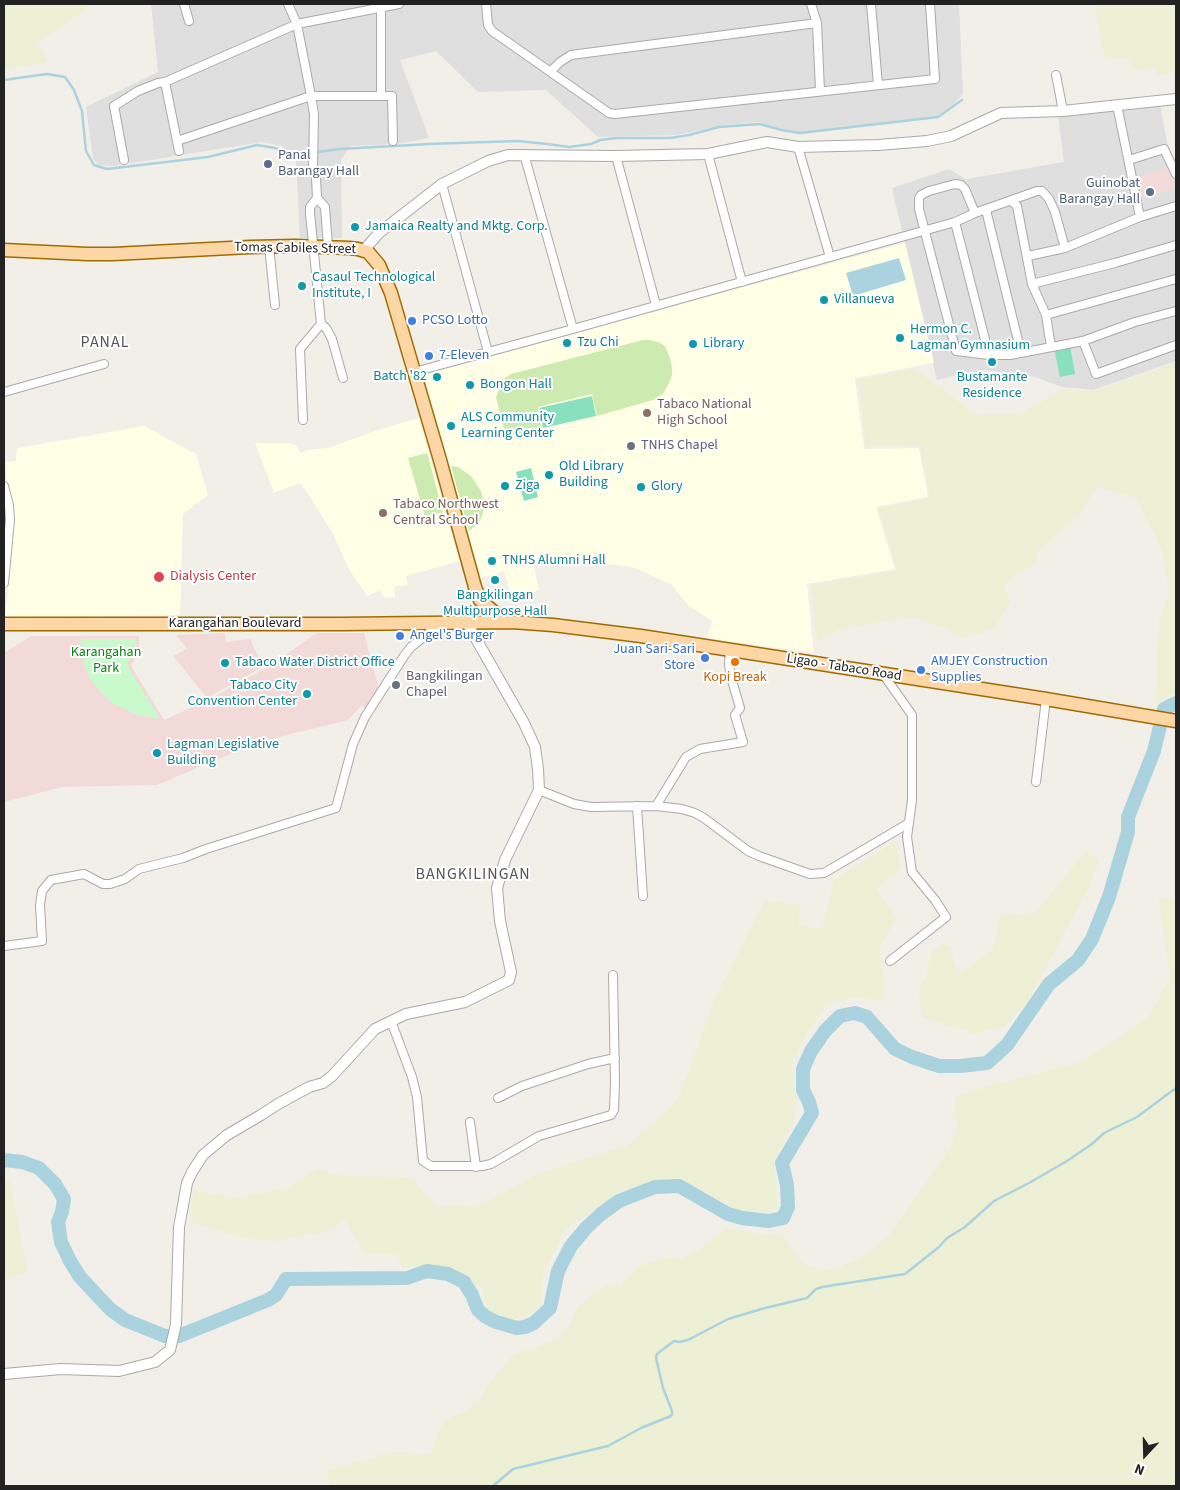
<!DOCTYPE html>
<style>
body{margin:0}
#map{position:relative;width:1180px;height:1490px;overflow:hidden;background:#f2efe9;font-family:"Source Sans 3",sans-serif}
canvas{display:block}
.frame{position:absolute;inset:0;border:5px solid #222;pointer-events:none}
.north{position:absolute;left:1120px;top:1430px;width:50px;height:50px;-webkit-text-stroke:4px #fff;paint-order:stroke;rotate:201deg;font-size:14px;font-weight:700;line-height:20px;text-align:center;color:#222}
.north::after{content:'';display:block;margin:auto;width:18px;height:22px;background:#222;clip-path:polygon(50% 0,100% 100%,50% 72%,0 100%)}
</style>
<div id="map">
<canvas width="1180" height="1490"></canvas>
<div class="frame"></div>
<div class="north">N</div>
</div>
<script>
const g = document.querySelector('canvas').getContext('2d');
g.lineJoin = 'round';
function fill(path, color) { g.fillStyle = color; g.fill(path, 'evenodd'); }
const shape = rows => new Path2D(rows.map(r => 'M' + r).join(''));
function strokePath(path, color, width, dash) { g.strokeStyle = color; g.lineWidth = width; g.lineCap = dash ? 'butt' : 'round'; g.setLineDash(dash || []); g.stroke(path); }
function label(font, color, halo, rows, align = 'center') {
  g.font = font + ' "Source Sans 3",sans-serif'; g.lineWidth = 4; g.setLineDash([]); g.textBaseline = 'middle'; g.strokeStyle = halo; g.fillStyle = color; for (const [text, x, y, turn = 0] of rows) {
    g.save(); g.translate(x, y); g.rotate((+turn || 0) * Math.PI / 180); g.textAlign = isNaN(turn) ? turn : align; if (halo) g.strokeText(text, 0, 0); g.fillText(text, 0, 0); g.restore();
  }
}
fill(shape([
 [151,4,959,4,963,94,955,103,937,116,800,133,779,129,760,122,724,125,677,135,598,137,546,90,478,92,436,51,400,60,429,138,397,144,351,146,341,159,342,238,300,238,296,160,282,146,262,142,114,166,99,165,93,159,86,107,158,72],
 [1160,103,1167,143,1176,163,1176,361,1093,390,1062,387,1035,377,985,370,957,375,937,380,892,188,949,169,966,179,1064,162,1058,115]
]), '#e0dfdf');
fill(shape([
 [1171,166,1176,177,1176,188,1140,199,1136,177],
 [225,633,226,642,250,639,263,667,207,698,173,656,187,649,176,635],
 [317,633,364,633,379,688,366,709,361,706,352,716,346,721,290,734,249,746,157,785,62,787,4,802,4,653,31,636,139,636,139,648,131,666,164,720,210,699,267,667]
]), '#f2dad9');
fill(shape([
 [905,243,934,363,855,378,864,449,919,448,928,497,876,507,895,569,807,584,814,653,707,638,712,621,688,605,671,584,632,567,602,563,574,564,570,552,533,563,539,590,522,595,510,592,504,571,481,578,467,531,424,375],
 [419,418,459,561,406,576,408,585,394,586,395,597,384,598,380,590,367,596,349,569,333,534,307,492,300,483,274,493,255,443,291,443,296,446,301,453,308,450,328,448,378,430],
 [144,426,196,454,208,495,183,514,180,615,5,618,13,537,10,488,6,478,6,462,16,461,17,448]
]), '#ffffe5');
fill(shape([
 [4,4,92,4,88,8,38,42,48,62,4,70],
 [1094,4,1176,4,1176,72,1156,76,1156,68,1133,70,1127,57,1105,60],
 [1176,362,1176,693,1170,695,1156,703,1159,620,1169,593,1162,549,1136,498,1097,487,1079,514,1037,552,1038,563,1017,573,1004,587,1011,602,994,629,961,639,948,629,913,617,841,629,817,642,810,585,897,571,878,508,930,498,920,445,866,447,858,380,915,369,976,415,1021,413,1064,389,1094,391],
 [895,841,901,868,876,889,897,918,879,948,884,979,884,1001,856,998,829,1002,807,1033,791,1066,797,1097,793,1125,774,1159,778,1206,767,1212,739,1211,701,1190,670,1178,623,1190,564,1231,543,1275,542,1302,533,1313,511,1321,489,1311,481,1288,436,1265,403,1268,397,1255,365,1254,344,1219,329,1231,278,1241,248,1239,189,1222,194,1190,236,1198,289,1187,317,1169,343,1176,410,1177,437,1207,484,1204,541,1172,629,1145,673,1105,679,1097,716,996,765,900,801,905,798,925,822,929,834,880],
 [1085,852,1100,860,1086,893,1029,1000,1004,1027,974,1034,922,1017,918,992,926,976,931,952,943,944,952,948,954,964,962,973,993,949,1000,916,1036,912],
 [1158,899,1176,899,1176,1486,330,1486,327,1471,391,1452,411,1452,430,1455,439,1430,447,1419,469,1410,480,1400,487,1386,513,1355,556,1340,569,1325,579,1305,610,1283,620,1288,637,1267,666,1258,681,1259,701,1249,725,1229,783,1236,803,1263,828,1271,862,1258,889,1235,950,1148,957,1128,954,1097,995,1084,1084,1061,1149,1017,1170,977],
 [10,1181,28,1272,4,1279,4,1182]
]), '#eef0d5');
fill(shape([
 [643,340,650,340,658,342,665,346,669,355,672,367,672,375,669,383,663,394,653,400,597,416,592,394,538,407,542,428,506,437,496,397,504,379,511,374],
 [427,453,443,512,425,517,408,458],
 [451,466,458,467,471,476,481,491,483,499,484,508,482,516,479,523,469,531]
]), '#cdebb0');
fill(shape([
 [81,639,136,639,136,647,127,665,160,719,134,714,113,703,103,695,90,679,84,664,81,651]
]), '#c8facc');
fill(shape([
 [1070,345,1075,374,1060,377,1054,348],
 [592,396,596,416,543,428,539,408],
 [531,468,538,497,524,501,516,472]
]), '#88e0be');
fill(shape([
 [899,258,906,280,853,296,846,273]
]), '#aad3df');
strokePath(shape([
 [4,80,47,74,65,77,74,90,82,111,86,151,94,165,107,169,208,157,257,145,275,148,298,155,340,149,429,144,518,141,547,144,569,147,591,144,600,140,616,138,670,138,689,135,719,127,760,124,781,130,800,133,938,117,962,100],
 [493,1486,513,1469,608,1446,641,1428,671,1416,672,1414,672,1411,663,1388,656,1358,657,1354,674,1341,679,1342,688,1340,728,1319,765,1308,807,1298,816,1289,822,1287,905,1274,939,1247,947,1238,965,1227,994,1201,1029,1183,1067,1161,1092,1144,1104,1133,1137,1117,1176,1088]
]), '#aad3df', 2.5);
strokePath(shape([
 [4,1160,22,1162,39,1168,55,1184,64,1199,62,1212,58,1222,61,1242,70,1261,80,1277,110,1309,125,1320,165,1336,179,1336,268,1300,276,1295,286,1279,407,1278,427,1271,448,1274,464,1282,472,1295,478,1310,486,1317,496,1322,517,1328,525,1327,534,1323,550,1308,558,1271,571,1246,586,1228,601,1214,619,1201,655,1187,679,1186,728,1214,742,1218,769,1221,783,1218,788,1207,787,1185,782,1163,812,1113,809,1102,803,1090,803,1069,811,1051,825,1031,840,1016,855,1013,867,1017,895,1049,912,1057,939,1066,960,1066,987,1063,1007,1045,1049,984,1078,960,1092,939,1109,897,1128,832,1128,817,1154,751,1164,709,1176,703]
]), '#aad3df', 14);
const minor = shape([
 [184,4,189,21],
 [288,4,297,24,311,96,314,114,313,167,316,177,317,198,325,207,328,247],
 [486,4,488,25,492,31,609,113,615,114,935,79,930,4],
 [811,4,817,23,820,91],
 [871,4,878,85],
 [381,7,381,96],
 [551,71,560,62,571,55,817,23],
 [1056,75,1063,111],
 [165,82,179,151],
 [1117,105,1140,217],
 [177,141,311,96,392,96,393,141],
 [798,147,830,257],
 [524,154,573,329],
 [708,154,742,282],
 [616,156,656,305],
 [124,160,114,106,138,91,158,83,165,82,297,24,399,4],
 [1129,160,1164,149,1176,174],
 [442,184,488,352],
 [317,198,310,207,310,213,321,324,326,328,332,339,343,378],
 [1011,201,1017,206,1032,284,1046,315,1051,347],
 [986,210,1021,353],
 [975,213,965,189,961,185,955,184,929,191,921,195,919,198,919,209,956,351,989,355,1010,355,1083,341,1135,322,1176,311],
 [955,222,989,355],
 [269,246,275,305],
 [1028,256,1065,248,1140,217,1176,206],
 [1032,284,1115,263,1176,245],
 [1046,315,1176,279],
 [1083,341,1096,374,1176,345],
 [414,372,573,329,955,222,975,213,1037,191,1042,191,1049,199,1055,212,1065,248],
 [4,392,104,364],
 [303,420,300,349,321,324],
 [4,486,9,505,10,520,4,583],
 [883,674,912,715,912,800,907,837,912,872,935,900,946,917,890,961],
 [1036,782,1046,699],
 [539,790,574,804,591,807,656,806,682,809,695,813,704,818,748,851,759,856,810,874,824,873,909,823],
 [637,806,643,896],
 [656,806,686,757,700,749,743,742,735,715,740,708,731,677,729,664,730,651],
 [4,946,42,941,40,905,42,891,51,880,84,874,103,884,110,884,125,879,139,869,183,858,206,849,336,808,353,744,365,717,404,656,411,647,440,624],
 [391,1021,412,1077,417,1097,423,1161,431,1166,482,1166,491,1164,539,1136,611,1115,614,1110,615,1082,613,975],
 [498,1098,522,1086,588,1064,615,1058],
 [470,1122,476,1167]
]);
const tertiary = shape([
 [364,250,379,233,442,184,488,161,508,155,616,156,708,154,767,142,798,147,878,145,927,141,951,136,1001,113,1063,111,1176,99],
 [4,1374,61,1369,119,1371,155,1362,170,1350,176,1324,179,1227,182,1211,187,1183,192,1172,203,1155,227,1135,261,1115,278,1104,309,1087,323,1083,332,1076,375,1029,406,1014,465,1002,509,980,511,972,500,921,497,888,505,860,539,790,538,769,535,747,524,723,467,623]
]);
const primary = shape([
 [4,250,87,254,113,254,250,247,296,246,349,248,358,249,368,252,379,265,391,293,440,460,475,587,480,600,494,612,510,621],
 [4,624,342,624,512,622,553,625,641,636,1046,699,1176,721]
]);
strokePath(minor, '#a9a9a9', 10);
strokePath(tertiary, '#a9a9a9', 12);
strokePath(primary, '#a06b00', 15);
strokePath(minor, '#fff', 8);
strokePath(tertiary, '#fff', 10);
strokePath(primary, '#fcd6a4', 12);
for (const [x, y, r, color] of [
 [268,164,5,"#5c6f8a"],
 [1150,192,5,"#5c6f8a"],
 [355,227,5,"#0f9aa8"],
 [302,286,5,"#0f9aa8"],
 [824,300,5,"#0f9aa8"],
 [412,321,5,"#3f7fe0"],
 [900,338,5,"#0f9aa8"],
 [567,343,5,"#0f9aa8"],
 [693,344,5,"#0f9aa8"],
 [429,356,5,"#3f7fe0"],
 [992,362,5,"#0f9aa8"],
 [437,377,5,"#0f9aa8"],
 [470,385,5,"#0f9aa8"],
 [647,413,5,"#8d6e63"],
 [451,426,5,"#0f9aa8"],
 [631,446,5,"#6b7280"],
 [549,475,5,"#0f9aa8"],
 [505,486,5,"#0f9aa8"],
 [641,487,5,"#0f9aa8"],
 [383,513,5,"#8d6e63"],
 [492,561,5,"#0f9aa8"],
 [159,577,6,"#e0444e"],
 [495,580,5,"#0f9aa8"],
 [400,636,5,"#3f7fe0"],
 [705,658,5,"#3f7fe0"],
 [735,662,5,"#e8710a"],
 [225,663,5,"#0f9aa8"],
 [921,670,5,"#3f7fe0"],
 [396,685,5,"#6b7280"],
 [307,694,5,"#0f9aa8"],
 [157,753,5,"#0f9aa8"]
]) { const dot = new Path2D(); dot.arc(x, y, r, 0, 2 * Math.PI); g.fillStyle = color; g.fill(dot); strokePath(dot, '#fff', 2); }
label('14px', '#4e5e75', '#fff', [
 ["Panal",278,156],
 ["Barangay Hall",278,172],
 ["Guinobat",1140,184,"right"],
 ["Barangay Hall",1140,200,"right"]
], 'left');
label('14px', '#0d838f', '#fff', [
 ["Jamaica Realty and Mktg. Corp.",365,227],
 ["Casaul Technological",312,278],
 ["Institute, I",312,294],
 ["Villanueva",834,300],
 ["Hermon C.",910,330],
 ["Lagman Gymnasium",910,346],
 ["Tzu Chi",577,343],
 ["Library",703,344],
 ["Batch '82",427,377,"right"],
 ["Bustamante",992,378,"center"],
 ["Residence",992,394,"center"],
 ["Bongon Hall",480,385],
 ["ALS Community",461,418],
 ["Learning Center",461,434],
 ["Old Library",559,467],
 ["Building",559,483],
 ["Ziga",515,486],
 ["Glory",651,487],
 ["TNHS Alumni Hall",502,561],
 ["Bangkilingan",495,596,"center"],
 ["Multipurpose Hall",495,612,"center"],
 ["Tabaco Water District Office",235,663],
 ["Tabaco City",297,686,"right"],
 ["Convention Center",297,702,"right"],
 ["Lagman Legislative",167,745],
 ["Building",167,761]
], 'left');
label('14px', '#222', '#fff', [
 ["Tomas Cabiles Street",295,249,1],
 ["Karangahan Boulevard",235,624],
 ["Ligao - Tabaco Road",844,668,9]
]);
label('14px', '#366cbe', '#fff', [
 ["PCSO Lotto",422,321],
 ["7-Eleven",439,356],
 ["Angel's Burger",410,636],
 ["Juan Sari-Sari",695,650,"right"],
 ["Store",695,666,"right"],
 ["AMJEY Construction",931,662],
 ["Supplies",931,678]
], 'left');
label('14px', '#785e54', '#fff', [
 ["Tabaco National",657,405],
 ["High School",657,421],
 ["Tabaco Northwest",393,505],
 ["Central School",393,521]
], 'left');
label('14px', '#5b616d', '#fff', [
 ["TNHS Chapel",641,446],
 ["Bangkilingan",406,677],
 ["Chapel",406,693]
], 'left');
label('14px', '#be3a42', '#fff', [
 ["Dialysis Center",170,577]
], 'left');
label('14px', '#0c8416', '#fff', [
 ["Karangahan",106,653],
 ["Park",106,669]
]);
label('14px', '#c56008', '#fff', [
 ["Kopi Break",735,678]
]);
g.letterSpacing = '1px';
label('16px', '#555', '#fff', [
 ["PANAL",105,343],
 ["BANGKILINGAN",473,875]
]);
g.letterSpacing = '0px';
</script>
